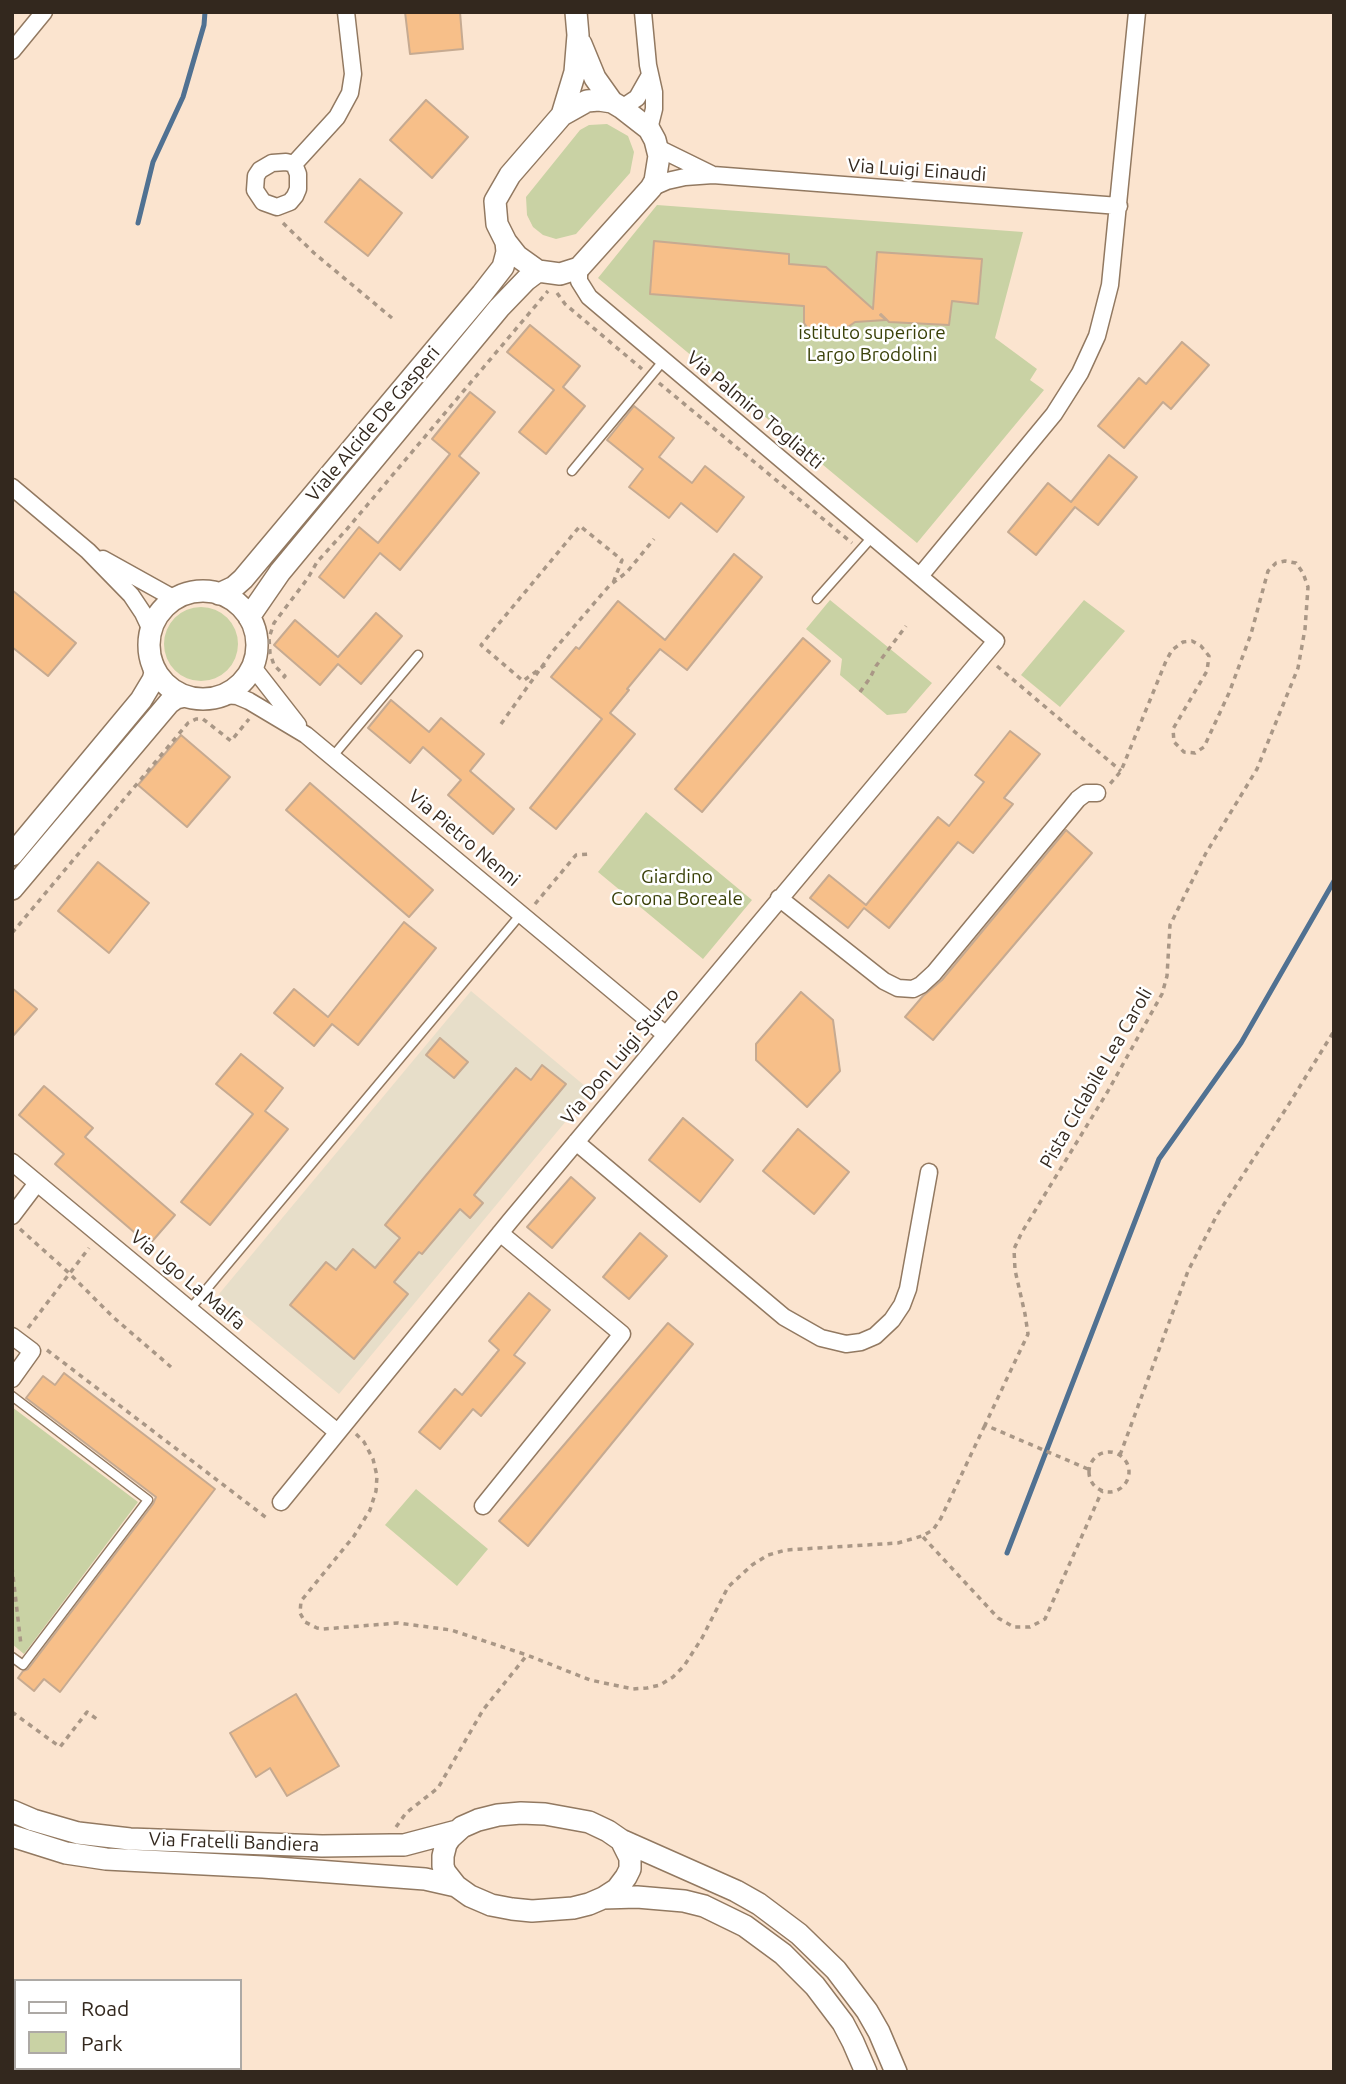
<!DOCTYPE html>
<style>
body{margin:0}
#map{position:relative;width:1346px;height:2084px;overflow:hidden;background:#fbe4cf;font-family:Ubuntu,sans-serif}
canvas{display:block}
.frame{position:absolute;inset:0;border:14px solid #33281e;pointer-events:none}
.legend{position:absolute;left:14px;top:1979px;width:228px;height:91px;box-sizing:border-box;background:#fff;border:2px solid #ada9a5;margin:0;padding:9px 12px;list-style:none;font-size:21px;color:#33281e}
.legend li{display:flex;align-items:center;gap:14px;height:35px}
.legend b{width:35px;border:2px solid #ada9a5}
</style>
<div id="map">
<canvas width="1346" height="2084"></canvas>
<div class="frame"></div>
<ul class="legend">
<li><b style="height:9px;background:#fff"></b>Road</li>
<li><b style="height:19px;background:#c9d2a4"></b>Park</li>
</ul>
</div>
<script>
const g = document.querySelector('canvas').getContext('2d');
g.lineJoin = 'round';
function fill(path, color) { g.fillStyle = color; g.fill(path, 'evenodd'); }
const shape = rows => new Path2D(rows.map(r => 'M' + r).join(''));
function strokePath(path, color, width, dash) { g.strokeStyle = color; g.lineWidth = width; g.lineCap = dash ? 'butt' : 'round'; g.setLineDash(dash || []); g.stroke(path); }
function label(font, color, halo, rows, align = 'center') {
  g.font = font + ' Ubuntu,sans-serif'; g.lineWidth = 5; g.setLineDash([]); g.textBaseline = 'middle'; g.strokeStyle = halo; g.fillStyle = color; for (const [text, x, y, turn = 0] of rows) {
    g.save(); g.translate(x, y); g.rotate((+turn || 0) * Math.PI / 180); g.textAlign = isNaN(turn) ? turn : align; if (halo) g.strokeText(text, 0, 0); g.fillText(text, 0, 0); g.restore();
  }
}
fill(shape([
 [471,991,591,1091,339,1394,219,1294]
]), '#e7dec9');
fill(shape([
 [607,124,628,136,634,152,630,173,576,234,556,239,543,235,533,227,527,215,526,197,580,130,589,125],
 [657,205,1023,232,995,338,1037,369,1030,380,1044,390,917,543,598,278],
 [830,600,932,683,906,713,887,715,840,675,842,659,806,629],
 [1084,600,1125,631,1060,707,1021,675],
 '164 644a37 37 0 1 1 74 0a37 37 0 1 1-74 0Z',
 [646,812,752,900,703,959,598,872],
 [12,1407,138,1502,24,1654,12,1644],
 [416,1489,488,1549,457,1586,385,1525]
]), '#c9d2a4');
strokePath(shape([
 [138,223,153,162,183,97,204,25,205,12],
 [1007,1553,1159,1159,1241,1043,1334,881]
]), '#507192', 5);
const building = shape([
 [405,12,460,12,463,49,410,54,405,12],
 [426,100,468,137,432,178,390,140,426,100],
 [360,179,402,213,368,256,325,222,360,179],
 [654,241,789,254,789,264,826,267,873,309,877,252,982,259,978,304,952,301,949,325,889,322,881,314,880,315,886,320,855,322,834,337,813,336,804,323,804,306,650,294,654,241],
 [530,325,580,366,563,387,585,406,546,454,519,432,554,390,507,352,530,325],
 [1182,342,1209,365,1171,409,1163,402,1124,448,1098,426,1139,378,1146,384,1182,342],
 [470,392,495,412,459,456,479,473,400,570,380,553,344,598,319,577,359,527,378,543,450,454,432,439,470,392],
 [634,406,674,438,659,457,692,483,705,466,744,497,717,532,681,503,669,518,629,487,643,469,607,440,634,406],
 [1109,455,1137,477,1098,525,1075,507,1036,555,1008,532,1048,483,1071,502,1109,455],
 [734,554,762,577,687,670,660,649,627,689,629,690,610,713,635,734,556,829,530,808,602,719,551,677,576,647,579,649,618,601,665,640,734,554],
 [12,590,76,643,48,676,12,647,12,590],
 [376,613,402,636,361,684,338,664,320,685,274,645,295,620,338,657,376,613],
 [803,638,830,661,702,812,675,789,803,638],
 [391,700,429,732,441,718,484,754,470,771,514,809,493,834,448,795,461,780,423,747,410,763,368,728,391,700],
 [1010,731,1040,754,1004,798,1013,804,973,853,958,842,889,928,864,908,848,928,810,898,829,875,866,905,938,817,949,826,984,782,975,775,1010,731],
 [181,735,230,777,187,827,138,785,181,735],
 [310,783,433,890,409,917,286,810,310,783],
 [1066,830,1092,853,933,1040,905,1017,923,996,942,980,1066,830],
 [98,862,149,903,109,953,58,911,98,862],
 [404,922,436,948,358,1045,332,1024,314,1046,274,1013,294,989,328,1017,404,922],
 [12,988,37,1009,12,1037,12,988],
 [801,992,833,1020,840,1071,807,1107,756,1060,756,1044,801,992],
 [440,1038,468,1062,454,1078,426,1055,440,1038],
 [241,1054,283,1088,265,1111,288,1129,210,1225,181,1202,253,1114,216,1084,241,1054],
 [542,1065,566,1084,474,1195,483,1203,470,1218,460,1209,422,1254,419,1252,394,1282,408,1294,354,1359,290,1305,326,1262,336,1270,353,1249,375,1268,400,1238,385,1225,423,1179,516,1068,531,1080,542,1065],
 [44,1086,93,1128,85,1137,175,1215,149,1245,55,1164,64,1154,19,1115,44,1086],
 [683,1118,733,1160,700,1202,649,1160,683,1118],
 [798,1129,849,1172,814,1214,763,1171,798,1129],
 [571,1177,595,1198,552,1248,527,1227,571,1177],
 [640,1233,667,1256,629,1299,603,1277,640,1233],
 [529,1293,550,1310,514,1355,525,1363,481,1416,473,1409,440,1449,419,1432,455,1389,462,1395,499,1350,489,1341,529,1293],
 [668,1323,693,1344,528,1546,499,1521,668,1323],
 [64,1373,215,1489,60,1692,44,1679,34,1691,18,1678,23,1671,28,1669,153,1504,156,1497,26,1398,43,1376,55,1385,64,1373],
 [296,1694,339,1766,287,1796,270,1768,256,1777,230,1733,296,1694]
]);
fill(building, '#f7bf89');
strokePath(building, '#c6aa91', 2);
const service = shape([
 [572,471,664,360],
 [817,599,873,536],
 [333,756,418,655],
 [190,1309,521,914],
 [12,1396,148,1500,23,1665,12,1657]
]);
const minor = shape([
 [643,12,648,65,654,92,654,109,649,129],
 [12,51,44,12],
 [622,108,637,98,650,75],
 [658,148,711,174],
 [294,164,286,162,272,163,260,170,256,176,255,190,263,202,277,207,290,202,295,196,298,189,298,174,294,164,337,117,350,93,353,74,346,12],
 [651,188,667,181,685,177,713,175,1119,206],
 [12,487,88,551,131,595,143,613,151,630],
 [103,559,175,599],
 [920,576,1054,414,1080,373,1097,336,1110,285,1137,12],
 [252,666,298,725],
 [223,695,237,696,249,701,306,735,666,1035],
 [779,898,884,981,898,988,913,989,921,985,934,973,1078,799,1086,793,1097,793],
 [576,1142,784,1317,821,1338,846,1344,861,1342,875,1336,892,1320,902,1305,908,1289,929,1172],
 [12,1162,336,1431],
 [12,1216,37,1183],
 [12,1336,32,1351,12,1379],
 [281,1502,510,1221,996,641,589,297,579,281,579,268],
 [483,1506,622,1334,500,1233]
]);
const tertiary = shape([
 [581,44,595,78,612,102],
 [599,100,612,102,622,108,649,129,655,140,659,156,655,181,651,188,579,268,560,274,538,271,517,256,506,242,497,224,495,201,510,175,562,115,587,101,599,100],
 [562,115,575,72,578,35,576,12],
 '149 645a54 54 0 1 1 108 0a54 54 0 1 1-108 0Z',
 [219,594,234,587,243,579,482,294,503,267,507,252,506,242],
 [249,617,280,572,499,308,526,280,538,271],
 [12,855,141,700,153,680,155,673,153,665],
 [12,889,169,703,176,698,185,696],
 [12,1811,33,1820,78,1833,130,1839,322,1846,391,1845,404,1845,457,1831],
 [12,1836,66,1853,106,1859,263,1867,425,1879,456,1886,470,1896,491,1905,512,1909,532,1911,573,1908,589,1904,603,1898,617,1889,626,1877,630,1869,630,1858,621,1840,608,1831,589,1822,545,1814,521,1813,498,1815,478,1820,462,1827,450,1838,446,1844,443,1856,443,1866,445,1872,456,1886],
 [621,1840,736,1891,759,1904,799,1934,836,1970,867,2011,879,2032,896,2072],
 [603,1898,637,1897,684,1901,704,1906,745,1926,783,1954,815,1986,843,2023,853,2042,866,2072]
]);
strokePath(service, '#927961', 11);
strokePath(minor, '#927961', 19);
strokePath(tertiary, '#927961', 24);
strokePath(shape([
 [283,223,314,253,392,318],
 [557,293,565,304,642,369],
 [659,383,852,543],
 [545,665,523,681,481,645,580,526,622,560,613,583],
 [997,666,1121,771],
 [283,678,285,676,274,665,270,653,269,638,274,623,308,578,317,562,347,529,548,291],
 [860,692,870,678,876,666,906,626],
 [501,724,553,651,609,586,627,572,654,539],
 [535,904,576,855,591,854],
 [12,933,188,723,196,719,203,719,231,741,249,719],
 [20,1229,69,1273,113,1317,171,1367],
 [28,1328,89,1248],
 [47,1350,268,1519],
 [356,1434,364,1442,373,1459,377,1476,376,1491,370,1510,354,1536,301,1601,300,1613,305,1622,317,1628,323,1629,398,1623,451,1630,527,1655,590,1680,633,1689,647,1688,660,1685,673,1677,684,1666,702,1638,728,1587,752,1565,768,1555,786,1550,898,1543,922,1536,933,1530,941,1518,985,1425],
 '1089 1472a20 20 0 1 1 40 0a20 20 0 1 1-40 0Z',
 [1120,1455,1188,1271,1217,1215,1289,1104,1334,1031],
 [1088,1469,985,1425,1028,1334,1025,1314,1015,1270,1014,1249,1022,1232,1108,1091,1162,994,1167,976,1170,925,1206,853,1257,769,1298,668,1305,629,1308,587,1303,573,1296,563,1285,561,1276,563,1268,571,1251,634,1229,693,1204,747,1195,753,1184,752,1174,742,1173,729,1207,671,1209,656,1201,646,1192,641,1183,642,1172,650,1166,661,1121,771,1110,784],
 [923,1537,998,1618,1014,1627,1030,1627,1045,1619,1102,1491],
 [12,1567,21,1645],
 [12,1712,60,1747,87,1712,98,1720],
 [396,1827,406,1813,438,1788,483,1710,527,1655]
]), '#a99786', 3.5, [5, 5]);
strokePath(service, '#fff', 8);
strokePath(minor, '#fff', 16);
strokePath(tertiary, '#fff', 21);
label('19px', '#33281e', '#fff', [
 ["Via Luigi Einaudi",917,170,4],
 ["Via Palmiro Togliatti",755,410,40],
 ["Viale Alcide De Gasperi",373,424,-50],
 ["Via Pietro Nenni",464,838,40],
 ["Via Don Luigi Sturzo",620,1056,-50],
 ["Pista Ciclabile Lea Caroli",1096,1078,-60],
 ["Via Ugo La Malfa",188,1280,40],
 ["Via Fratelli Bandiera",234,1842,2]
]);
label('19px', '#3a4109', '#fff', [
 ["istituto superiore",872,333],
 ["Largo Brodolini",872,355],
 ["Giardino",677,877],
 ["Corona Boreale",677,899]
]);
</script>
